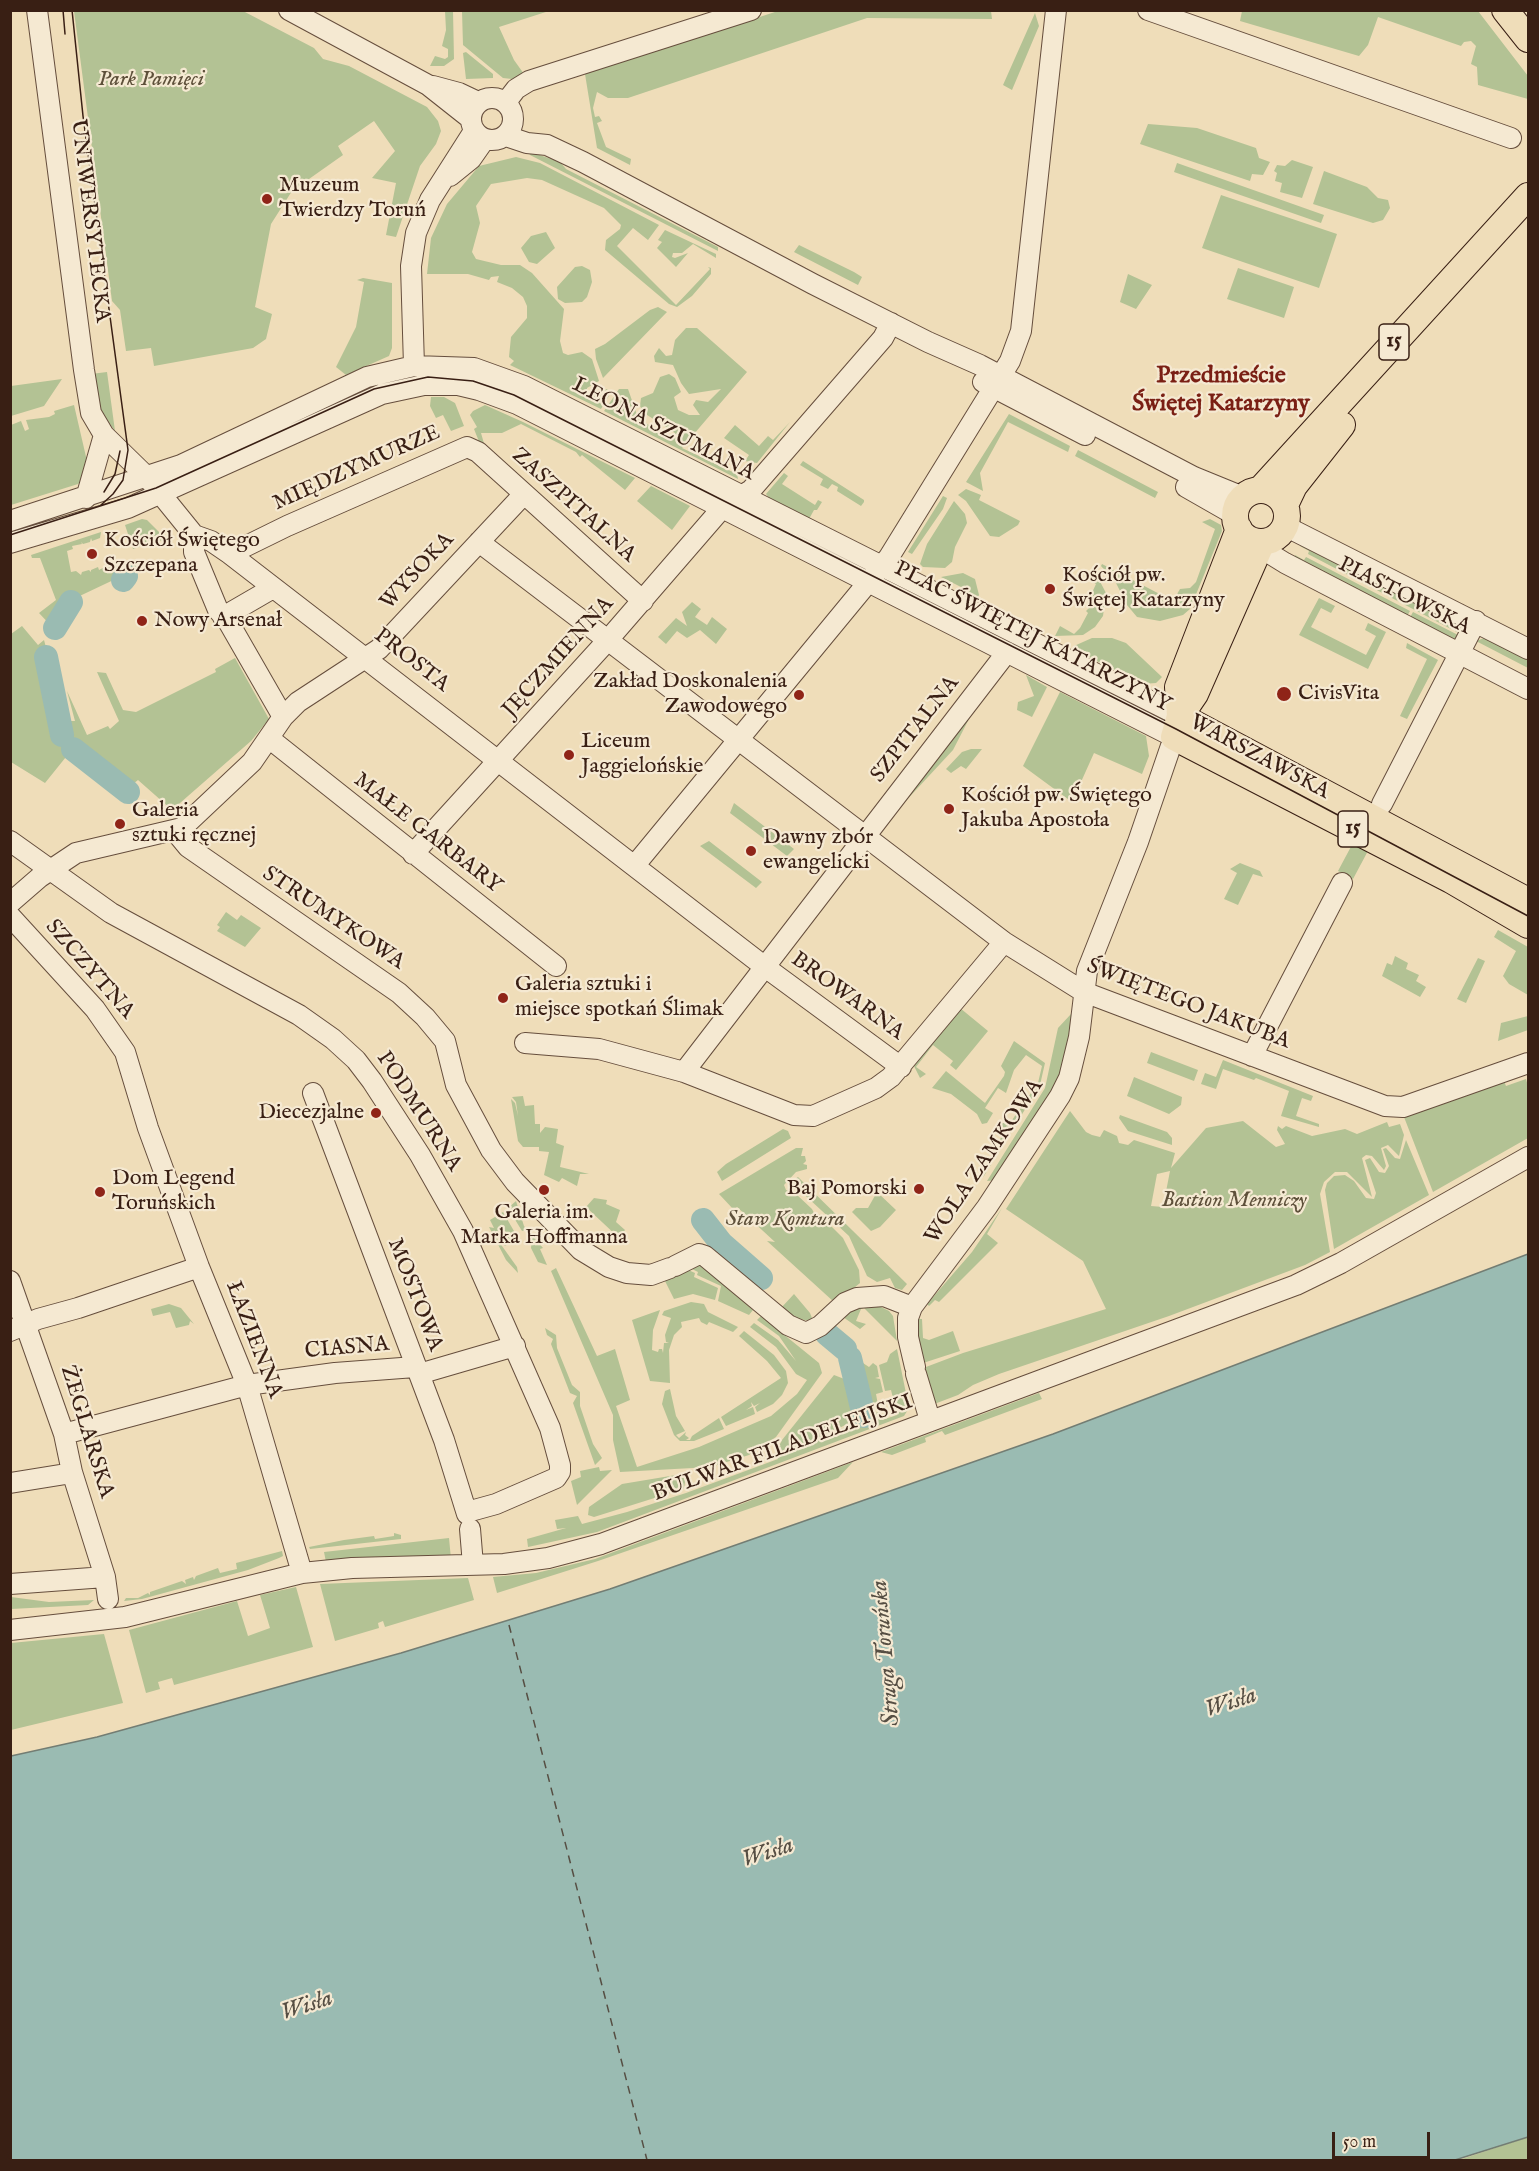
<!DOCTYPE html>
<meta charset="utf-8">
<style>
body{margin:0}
#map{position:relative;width:1539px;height:2171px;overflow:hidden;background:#efddb9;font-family:"IM FELL English",serif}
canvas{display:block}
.frame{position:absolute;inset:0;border:12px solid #391f14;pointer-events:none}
.scale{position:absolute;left:1332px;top:2132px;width:98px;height:27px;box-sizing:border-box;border:3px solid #391f14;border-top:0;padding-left:8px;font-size:18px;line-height:21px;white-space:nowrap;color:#391f14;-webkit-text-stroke:4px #f5e9d2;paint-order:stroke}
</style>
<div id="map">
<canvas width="1539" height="2171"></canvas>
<div class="frame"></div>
<div class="scale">50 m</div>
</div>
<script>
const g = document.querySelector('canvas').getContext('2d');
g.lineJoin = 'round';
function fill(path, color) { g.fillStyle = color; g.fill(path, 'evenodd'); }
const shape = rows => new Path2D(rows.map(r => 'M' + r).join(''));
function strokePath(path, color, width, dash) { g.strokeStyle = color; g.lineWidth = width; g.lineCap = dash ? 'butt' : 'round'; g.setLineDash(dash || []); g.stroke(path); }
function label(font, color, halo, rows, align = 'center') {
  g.font = font + ' "IM FELL English",serif'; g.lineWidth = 4.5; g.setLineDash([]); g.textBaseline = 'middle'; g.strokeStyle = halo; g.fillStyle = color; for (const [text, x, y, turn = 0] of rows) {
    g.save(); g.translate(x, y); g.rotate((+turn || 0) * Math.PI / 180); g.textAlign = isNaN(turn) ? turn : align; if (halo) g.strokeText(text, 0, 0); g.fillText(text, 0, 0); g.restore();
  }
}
fill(shape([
 [74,11,243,11,314,48,323,59,349,66,427,107,438,121,441,131,436,144,420,166,396,237,386,235,396,183,372,178,395,151,374,121,338,146,343,155,292,191,271,224,255,307,272,314,266,339,253,348,154,366,151,348,126,351,120,310,112,301],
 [445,11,453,11,454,59,444,66,430,66,435,56,445,59,448,57,448,49,442,46,446,30],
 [462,11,549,11,499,27,514,60,524,74,512,79,503,78,463,45],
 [778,11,991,11,992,19,867,18,628,98,608,98,597,92,593,108,595,117,599,116,602,121,597,123,606,147,631,159,630,165,597,148,585,74],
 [1242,11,1478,11,1528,76,1528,99,1478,85,1477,67,1471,64,1476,46,1471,41,1464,42,1461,46,1378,17,1368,45,1359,56,1240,21],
 [1035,13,1039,26,1012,90,1003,85],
 [466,52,493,74,493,78,466,79,463,53],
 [1148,124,1197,128,1256,148,1259,158,1270,162,1263,175,1252,174,1250,181,1140,144],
 [528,151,560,162,566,169,718,247,718,251,530,155],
 [516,157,540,163,659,225,648,240,633,228,617,246,676,305,710,269,708,267,711,268,711,274,692,296,677,307,669,304,605,250,606,240,620,229,621,225,604,208,542,180,527,178,491,184,476,206,480,223,472,252,476,259,501,265,520,265,532,273,564,309,560,341,563,353,568,355,582,352,592,359,599,381,587,388,587,395,594,396,607,389,610,394,601,409,510,365,514,361,509,357,511,337,527,318,527,306,523,297,512,288,497,282,499,276,491,277,489,280,468,274,427,274,431,238,447,204,479,166],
 [1292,160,1313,167,1302,198,1280,192,1282,183,1275,181,1277,173,1274,171,1277,165,1285,166],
 [1177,163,1324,215,1321,223,1174,172],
 [1324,171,1367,187,1378,198,1388,200,1390,208,1383,220,1373,223,1313,204],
 [1221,195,1337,234,1319,288,1202,248],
 [665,230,716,254,716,258,693,244,682,253,673,253,672,257,675,258,688,253,676,267,657,248,662,242,658,240],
 [546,232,555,248,537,264,529,262,521,248,531,236],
 [799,245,854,272,862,277,858,285,794,252],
 [582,266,590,270,592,282,587,297,582,302,565,303,558,299,557,287,575,267],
 [1238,268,1294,287,1284,318,1227,299],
 [1128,274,1152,285,1136,309,1120,302],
 [363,278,392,283,392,348,389,356,346,375,336,367,356,327,364,282,357,280],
 [658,307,667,312,603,378,596,359,595,349,605,344,650,310],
 [686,328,697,328,747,372,682,448,737,474,738,479,604,411,619,389,628,389,637,415,642,421,671,438,675,436,675,433,644,413,640,406,641,398,653,393,660,377,669,374,675,378,681,392,674,397,678,410,689,415,700,415,693,405,696,400,708,402,721,389,689,394,681,383,673,365,655,362,654,356,659,348,666,356,672,355,675,340],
 [107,372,115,431,97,406,91,374],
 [62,379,44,406,11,416,11,386],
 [431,397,444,397,455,403,464,426,451,431,443,415,436,418,430,406],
 [74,405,87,461,82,480,78,484,11,505,11,425,21,421,25,431,29,429,26,420,49,417,55,414,54,411],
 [485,405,523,422,635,478,625,490,582,455,580,457,576,452,521,424,502,433,481,433,487,454,482,449,474,429,477,427,470,415,473,411],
 [1009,414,1070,446,1068,452,1008,422,980,473,983,491,966,482],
 [790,422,757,463,745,461,749,455,724,438,735,425,759,446,768,436,773,440],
 [1078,450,1158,492,1155,498,1075,456],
 [803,461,864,500,864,502,861,506,837,491,838,487,832,484,828,489,820,485,823,479,800,465],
 [784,473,788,476,782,484,815,505,818,500,822,502,817,510,814,510,809,519,769,498,766,494],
 [651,486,690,506,672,530,637,501],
 [966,489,981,495,979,500,1020,521,1018,525,999,537,990,536,966,501,958,495],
 [943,496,947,498,943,509,912,554,908,552],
 [954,501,965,514,967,523,955,547,952,562,945,568,923,567,920,564,927,544],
 [142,519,147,520,166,539,133,549,125,525],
 [1210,519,1221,525,1222,531,1190,609,1183,615,1160,621,1137,617,1127,605,1116,583,1101,566,1102,564,1173,601,1180,589,1190,588,1196,582,1215,529,1202,522],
 [101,532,100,538,92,541,91,538,90,542,83,544,81,542,82,544,72,546,73,549,67,551,71,572,76,571,81,575,82,572,89,570,91,572,91,570,98,567,99,570,116,561,119,561,123,568,142,562,143,566,67,602,53,628,39,613,56,600,40,558,32,558,31,555],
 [1303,542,1457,622,1460,624,1462,630,1460,637,1454,641,1448,641,1293,561,1295,555,1304,560,1306,557,1410,611,1406,618,1409,619,1413,612,1460,636,1461,634,1455,631,1458,623,1455,622,1451,629,1308,554,1309,551,1300,546],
 [1095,572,1106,593,1103,616,1095,627,1083,635,1055,636,1060,626,1074,634,1080,628,1088,613,1086,611,1091,606,1090,597,1096,584,1090,580],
 [963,573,975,579,979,595,976,600,961,593,963,588,941,577],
 [1319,598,1335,606,1331,613,1321,608,1311,627,1366,655,1376,636,1365,630,1368,623,1386,632,1368,669,1299,635],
 [692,602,701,609,695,617,707,625,712,617,727,629,716,644,700,630,687,638,677,631,666,644,658,637,676,618,687,626,682,612],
 [22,626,38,645,44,640,66,721,75,721,67,691,87,735,108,726,110,729,119,721,97,672,106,673,123,710,136,712,216,672,215,669,235,658,269,719,251,741,172,810,138,780,128,788,74,747,45,783,11,762,11,634],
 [1487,637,1528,659,1528,668,1476,641],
 [1092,638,1112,638,1126,643,1162,677,1156,683,1142,684,1073,649,1074,646],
 [1407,643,1438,660,1407,719,1400,716,1427,659,1406,648],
 [1026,675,1047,687,1032,717,1017,710,1018,702,1034,696],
 [1060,692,1146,736,1149,756,1142,774,1094,753,1072,802,1023,766],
 [970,717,953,750,902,805,899,802],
 [971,749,982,749,966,769,961,766,951,773,946,769,962,752],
 [734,803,794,849,787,856,730,813],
 [709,841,762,882,756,888,700,846],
 [1354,841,1369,849,1353,879,1338,871],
 [1240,863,1260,871,1263,877,1253,874,1238,905,1224,899,1237,873,1230,869],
 [226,912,237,920,241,915,261,928,245,947,217,931,220,927,217,925],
 [1498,930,1528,947,1528,995,1509,984,1503,976,1516,951,1494,937],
 [1395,956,1408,963,1406,969,1419,975,1416,981,1426,987,1420,997,1382,976,1387,963,1392,965],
 [1478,958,1485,961,1466,1003,1457,999],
 [960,1008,988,1031,956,1070,950,1065,953,1061,933,1045,916,1067,926,1074,920,1078,914,1066],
 [1071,1014,1075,1014,1067,1067,999,1180,987,1181,1045,1088,1058,1028],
 [1528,1016,1528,1030,1498,1041,1501,1023],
 [1014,1041,1045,1063,1040,1085,984,1176,979,1179,996,1152,993,1150,1004,1133,1000,1128,999,1123,1010,1123,1038,1083,1042,1066,1026,1055,1014,1070,1006,1093,998,1088,985,1108,993,1113,987,1123,982,1124,977,1114,951,1094,932,1088,946,1071,985,1103,1004,1076,1005,1072,1001,1066],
 [1151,1052,1198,1070,1194,1081,1147,1063],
 [1223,1060,1313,1096,1311,1101,1302,1098,1296,1116,1319,1124,1319,1127,1281,1116,1289,1091,1256,1078,1254,1080,1223,1069,1216,1089,1201,1084,1205,1073,1216,1077],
 [1134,1077,1182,1097,1181,1105,1169,1114,1127,1096],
 [1526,1079,1528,1086,1528,1138,1433,1192,1404,1117,1504,1081,1506,1086],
 [523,1096,525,1106,534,1105,535,1124,540,1124,540,1133,545,1127,558,1129,556,1143,564,1146,560,1167,589,1174,580,1174,577,1186,562,1178,559,1182,544,1175,549,1152,539,1151,539,1147,523,1147,518,1141,511,1099,515,1103,518,1116,516,1102,512,1097],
 [1070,1111,1086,1132,1092,1135,1100,1137,1104,1130,1117,1136,1119,1143,1128,1145,1134,1140,1175,1153,1171,1168,1206,1128,1243,1121,1276,1147,1285,1144,1277,1130,1278,1126,1282,1129,1286,1126,1312,1136,1345,1129,1357,1134,1387,1122,1389,1127,1400,1124,1404,1135,1399,1156,1388,1145,1381,1148,1386,1166,1384,1170,1372,1156,1366,1155,1362,1158,1372,1197,1347,1172,1335,1172,1324,1182,1320,1194,1330,1252,1305,1265,1169,1316,999,1374,973,1385,958,1395,929,1406,918,1370,963,1353,1106,1309,1083,1261,1006,1209],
 [1170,1171,1163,1207,1151,1206,1157,1174],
 [1120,1115,1167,1132,1172,1138,1172,1145,1128,1131,1119,1118],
 [783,1129,788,1131,791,1138,722,1181,717,1172,726,1164],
 [1406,1140,1429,1195,1334,1249,1325,1190,1327,1183,1334,1176,1345,1175,1354,1181,1366,1198,1374,1199,1376,1193,1365,1160,1370,1158,1379,1172,1385,1173,1389,1166,1383,1149,1386,1148,1395,1158,1400,1159],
 [796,1148,803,1148,801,1156,805,1156,806,1161,803,1164,807,1165,807,1169,796,1172,784,1185,786,1190,796,1194,812,1209,816,1217,819,1214,843,1238,859,1270,860,1283,837,1302,834,1302,767,1241,775,1242,737,1207,734,1210,719,1194],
 [798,1177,907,1284,902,1290,895,1288,890,1278,877,1282,867,1276,849,1236,794,1185,794,1180],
 [877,1192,896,1210,880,1227,871,1231,852,1212,856,1208,868,1208],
 [594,1198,607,1200,606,1204,620,1210,616,1222,625,1230,619,1238,586,1207],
 [516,1201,524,1226,543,1248,540,1249,547,1265,538,1262,531,1248,532,1238,525,1230,522,1231,508,1208],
 [1002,1208,987,1234,998,1243,939,1302,935,1300,929,1306,927,1304,972,1252],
 [503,1212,518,1238,505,1246,498,1235,497,1239,517,1267,518,1273,506,1260,489,1227,494,1228,490,1220],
 [700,1263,753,1310,749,1315,718,1301,721,1286,697,1275,698,1272,686,1266],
 [556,1268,597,1356,615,1349,630,1400,616,1406,637,1467,699,1447,771,1416,797,1394,807,1380,796,1374,776,1347,750,1327,754,1323,778,1340,796,1361,779,1336,757,1320,761,1316,819,1363,822,1373,776,1437,749,1455,711,1467,620,1472,613,1440,613,1415,551,1271],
 [686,1269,695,1273,694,1277,718,1288,715,1300,693,1294,674,1299,665,1281],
 [794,1294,810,1313,812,1318,810,1321,794,1318,781,1308],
 [691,1302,704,1304,708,1312,738,1327,733,1332,709,1322,707,1325,701,1322,699,1318,681,1322,682,1327,674,1335,669,1350,670,1383,650,1381,632,1320,660,1310,653,1330,652,1350,658,1352,659,1349,662,1349,663,1353,664,1343,669,1343,666,1342,665,1335,671,1318,662,1315,664,1311],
 [169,1304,181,1308,194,1324,190,1321,189,1325,176,1328,170,1312,153,1316,151,1309],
 [877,1305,889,1311,893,1316,897,1341,864,1308,861,1309,856,1321,866,1324,860,1329,843,1317,833,1327,852,1344,853,1353,837,1349,823,1342,822,1333,846,1308],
 [918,1319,922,1319,923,1338,929,1340,953,1331,960,1351,917,1365,916,1321],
 [545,1328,556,1335,557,1348,572,1385,580,1392,580,1406,593,1444,602,1458,595,1465,573,1403,577,1396,570,1393,551,1344,553,1339,547,1335],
 [744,1331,774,1355,786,1371,788,1383,782,1395,773,1404,757,1412,755,1407,760,1403,754,1406,751,1402,752,1406,746,1410,753,1407,755,1414,726,1426,721,1417,781,1378,767,1361,739,1336],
 [897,1349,909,1408,904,1416,597,1532,528,1547,527,1539,566,1528,557,1529,555,1520,578,1516,582,1524,627,1512,686,1493,778,1459,774,1456,782,1440,834,1375,847,1380,851,1386,857,1419,804,1446,880,1411,882,1420,897,1415,891,1390,885,1391,879,1365,887,1362,890,1354],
 [854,1357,869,1367,873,1363,877,1366,879,1377,875,1378,880,1379,883,1392,876,1394,878,1405,865,1412],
 [670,1389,676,1416,685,1431,676,1435,679,1438,686,1432,685,1435,689,1438,686,1440,690,1440,692,1436,719,1418,724,1429,694,1441,680,1441,674,1435,662,1404,665,1391],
 [1039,1393,1042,1399,945,1435,942,1431,925,1438,926,1442,892,1455,881,1452],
 [853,1462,838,1478,598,1561,497,1593,493,1577,536,1573,595,1559],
 [599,1467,600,1471,612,1470,577,1505,571,1481,581,1477,580,1471],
 [676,1475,684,1478,685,1482,684,1488,680,1490,594,1517,588,1515,589,1507,622,1484],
 [394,1533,401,1535,401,1539,310,1549,309,1547,344,1540,374,1536,375,1539,394,1536],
 [449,1538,451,1559,326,1562,324,1552],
 [282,1551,283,1556,279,1558,248,1570,142,1599,124,1601,126,1598,138,1598,148,1593,150,1595,150,1592,182,1581,186,1584,185,1580,193,1577,194,1580,196,1576,218,1568,220,1573,237,1569,236,1563],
 [468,1578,474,1600,385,1627,383,1621,378,1623,379,1628,335,1641,320,1584],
 [296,1587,313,1647,174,1685,172,1678,158,1682,160,1689,146,1693,129,1630,237,1601,248,1636,270,1628,260,1595],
 [11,1597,49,1602,94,1600,88,1605,11,1609],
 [104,1634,123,1703,11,1730,11,1643],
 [1528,2137,1528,2160,1455,2160,1459,2160]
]), '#b3c294');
const water = shape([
 [1528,1254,1528,2137,1455,2160,11,2160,11,1756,97,1737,401,1653,610,1589,1053,1434,1528,1254]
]);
fill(water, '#9abbb2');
strokePath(water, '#737d73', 1.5);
strokePath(shape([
 [123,580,126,576],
 [55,628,71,602],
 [46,657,62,735],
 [73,749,128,792],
 [703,1220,721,1243,761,1278],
 [827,1334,845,1349],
 [850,1358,864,1416]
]), '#9abbb2', 24);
strokePath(shape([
 [509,1625,647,2160]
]), '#564e43', 1.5, [8, 6]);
const minor = shape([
 [37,10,84,370,91,413,104,435,147,477,194,535,211,541,230,554,765,967,901,1067],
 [289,10,428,85,471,119],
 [1148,10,1511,138],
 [433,86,459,93,478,102],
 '471 119a21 21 0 1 1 42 0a21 21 0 1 1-42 0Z',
 [506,102,516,89,529,81,751,10],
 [506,136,527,143,547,145,583,162,813,284,928,342,980,365,1194,477,1243,497],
 [450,176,471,159,485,139],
 [414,366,411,266,416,233,430,200,474,131],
 [983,382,1085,435],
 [1186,487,1235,515],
 [86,498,104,435],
 [10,521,181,465,367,377,414,366,474,368,524,386,1180,716],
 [1285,526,1528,649],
 [194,535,194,552,218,610,229,623,283,717],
 [479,542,1004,942,1084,992,1385,1106,1403,1107,1528,1063],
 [1262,542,1272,555,1285,563,1528,689],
 [10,543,128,508,382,394,424,385,458,385,479,390,517,404,1174,737,1138,842,1087,971,1079,1037,1069,1078,1060,1096,987,1207,912,1307,908,1318,908,1337,915,1367],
 [230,554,287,526,467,447,478,452,643,601],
 [223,617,273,588],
 [270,739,556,966],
 [1382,804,1476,621],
 [174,830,188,847,399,993,425,1017,445,1041,456,1085,491,1150,515,1182,581,1250,609,1267,627,1273,651,1275,670,1268],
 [10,841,111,913,299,1015,333,1039,356,1060,372,1081,420,1155,463,1231,550,1428,560,1465,560,1472,556,1478,496,1504,467,1512],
 [413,854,607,641,723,507,751,490,883,338,891,323],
 [635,865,889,557,1010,361,1021,331,1056,10],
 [10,903,40,877,76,853,182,828,252,762,283,717,298,702,379,649,524,494],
 [10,916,95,1009,125,1052,148,1128,199,1267,247,1385,302,1573],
 [525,1043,599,1049,684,1072,794,1115,813,1116,876,1088,891,1077,1004,942],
 [1252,1056,1342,883],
 [684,1072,1007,652],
 [313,1093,444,1440,467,1514],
 [675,1266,699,1254,705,1256,788,1325,806,1333,820,1326,845,1303,857,1298,884,1296,912,1307],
 [10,1281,64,1434,72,1472,105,1577,108,1599],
 [10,1331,38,1319,78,1308,199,1267],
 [419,1374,515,1346],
 [916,1374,930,1420],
 [64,1434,247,1385,335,1373,415,1367],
 [10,1483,72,1473],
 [470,1529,473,1565],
 [10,1584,105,1577],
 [10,1630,125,1617,302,1573,352,1568,504,1564,548,1558,601,1544,1296,1285,1341,1263,1528,1157]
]);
const major = shape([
 [1505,10,1528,39],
 [1260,490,1528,196],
 '1235 516a26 26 0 1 1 52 0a26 26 0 1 1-52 0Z',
 [1285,505,1294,486,1342,425],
 [1239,529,1178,687,1180,716,1174,737,1451,880,1528,925],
 [1180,716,1528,901],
 [1180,716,1195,694,1262,542]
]);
strokePath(minor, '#664e3d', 22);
strokePath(major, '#391f14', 28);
strokePath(minor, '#f5e9d2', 20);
strokePath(major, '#efddb9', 26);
strokePath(shape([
 [63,10,65,34],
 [72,10,83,116,128,450,123,480,113,494,101,505],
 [104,492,115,474,120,451],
 [10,535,156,488,374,389,428,377,473,381,514,395,1176,729,1528,916]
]), '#391f14', 1.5);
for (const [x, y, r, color] of [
 [267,199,6,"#8f2418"],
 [92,554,6,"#8f2418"],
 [1050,589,6,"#8f2418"],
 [142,621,6,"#8f2418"],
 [1284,694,8,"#8f2418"],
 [799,695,6,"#8f2418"],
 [569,755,6,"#8f2418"],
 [949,809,6,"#8f2418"],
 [120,824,6,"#8f2418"],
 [751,851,6,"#8f2418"],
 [503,998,6,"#8f2418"],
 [376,1113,6,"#8f2418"],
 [919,1189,6,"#8f2418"],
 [544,1190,6,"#8f2418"],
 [100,1192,6,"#8f2418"]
]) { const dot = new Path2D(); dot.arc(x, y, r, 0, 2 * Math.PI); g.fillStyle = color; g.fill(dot); strokePath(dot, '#f5e9d2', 2); }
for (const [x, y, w] of [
 [1394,342,30],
 [1353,829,30]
]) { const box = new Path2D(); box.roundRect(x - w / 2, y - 18, w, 36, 4.5); g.fillStyle = '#f5e9d2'; g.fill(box); strokePath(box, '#391f14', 1.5); }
label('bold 21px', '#391f14', null, [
 ["15",1394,342],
 ["15",1353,829]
]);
label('italic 22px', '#5e503a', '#f5e9d2', [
 ["Park Pamięci",151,80],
 ["Bastion Menniczy",1234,1201],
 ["Staw Komtura",785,1220]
]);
label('22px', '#391f14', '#f5e9d2', [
 ["Muzeum",279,186],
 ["Twierdzy Toruń",279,211],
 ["Kościół Świętego",104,541],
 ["Szczepana",104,566],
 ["Kościół pw.",1062,576],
 ["Świętej Katarzyny",1062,601],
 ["Nowy Arsenał",154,621],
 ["Zakład Doskonalenia",787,682,"right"],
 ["Zawodowego",787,707,"right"],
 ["CivisVita",1298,694],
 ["Liceum",581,742],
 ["Jaggielońskie",581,767],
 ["Kościół pw. Świętego",961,796],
 ["Jakuba Apostoła",961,821],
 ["Galeria",132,811],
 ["sztuki ręcznej",132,836],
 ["Dawny zbór",763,838],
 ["ewangelicki",763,863],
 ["Galeria sztuki i",515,985],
 ["miejsce spotkań Ślimak",515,1010],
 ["Diecezjalne",364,1113,"right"],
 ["Dom Legend",112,1179],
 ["Toruńskich",112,1204],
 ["Baj Pomorski",907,1189,"right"],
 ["Galeria im.",544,1213,"center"],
 ["Marka Hoffmanna",544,1238,"center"]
], 'left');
label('22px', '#391f14', '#f5e9d2', [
 ["UNIWERSYTECKA",89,221,83],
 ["LEONA SZUMANA",663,430,27],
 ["MIĘDZYMURZE",357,469,-24],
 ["ZASZPITALNA",573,506,42],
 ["WYSOKA",418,572,-47],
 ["PIASTOWSKA",1404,597,27],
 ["PLAC ŚWIĘTEJ KATARZYNY",1032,638,27],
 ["JĘCZMIENNA",559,658,-48],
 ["PROSTA",411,661,38],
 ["SZPITALNA",916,730,-52],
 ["WARSZAWSKA",1259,758,28],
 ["MAŁE GARBARY",427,834,38],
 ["STRUMYKOWA",333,919,34],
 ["SZCZYTNA",89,970,49],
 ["BROWARNA",847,997,36],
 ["ŚWIĘTEGO JAKUBA",1188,1005,21],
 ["PODMURNA",418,1112,57],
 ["WOLA ZAMKOWA",985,1162,-56],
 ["MOSTOWA",414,1295,69],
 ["ŁAZIENNA",253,1340,69],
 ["CIASNA",347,1349,-5],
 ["ŻEGLARSKA",86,1432,73],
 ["BULWAR FILADELFIJSKI",783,1449,-20]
]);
label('bold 24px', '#7a1f14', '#f5e9d2', [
 ["Przedmieście",1221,377],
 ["Świętej Katarzyny",1221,405]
]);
label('italic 24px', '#564e43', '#f5e9d2', [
 ["Struga Toruńska",887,1653,-95],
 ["Wisła",1231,1704,-18],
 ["Wisła",768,1854,-18],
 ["Wisła",307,2007,-18]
]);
</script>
